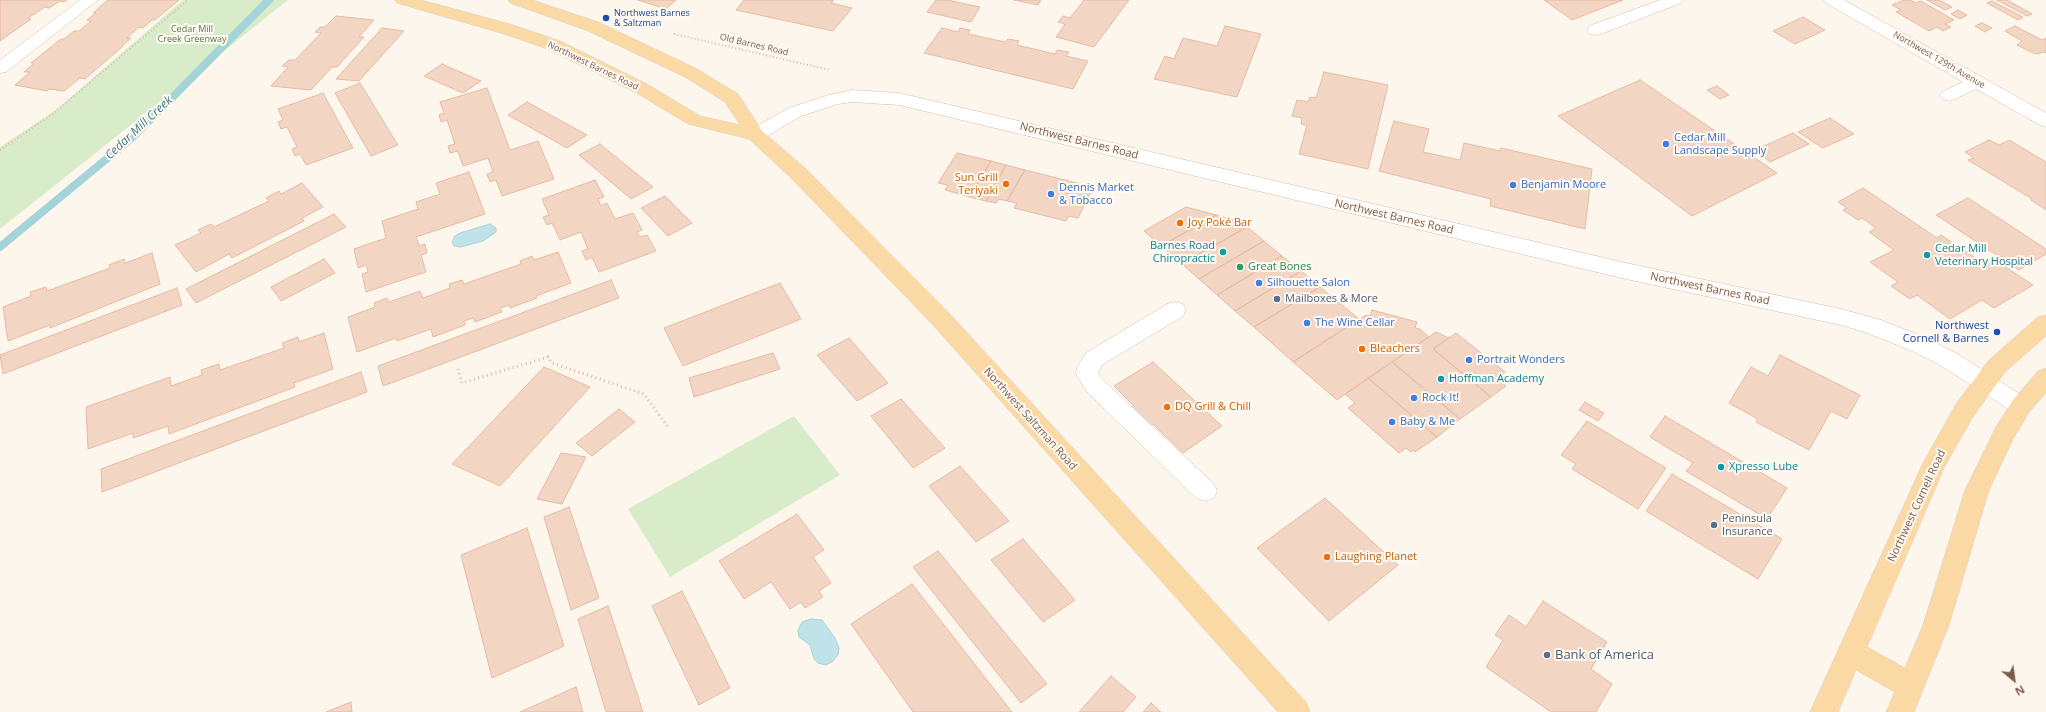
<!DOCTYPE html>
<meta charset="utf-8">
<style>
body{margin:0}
#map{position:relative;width:2046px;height:712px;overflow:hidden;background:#fdf6ec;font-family:"Open Sans",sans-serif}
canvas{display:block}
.north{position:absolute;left:1994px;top:660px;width:40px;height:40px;-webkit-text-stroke:3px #fffaf3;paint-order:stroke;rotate:151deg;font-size:11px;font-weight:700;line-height:16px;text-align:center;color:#7a5c4d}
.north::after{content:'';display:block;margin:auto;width:14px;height:18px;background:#7a5c4d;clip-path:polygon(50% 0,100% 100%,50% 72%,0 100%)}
</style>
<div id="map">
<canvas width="2046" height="712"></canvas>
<div class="north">N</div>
</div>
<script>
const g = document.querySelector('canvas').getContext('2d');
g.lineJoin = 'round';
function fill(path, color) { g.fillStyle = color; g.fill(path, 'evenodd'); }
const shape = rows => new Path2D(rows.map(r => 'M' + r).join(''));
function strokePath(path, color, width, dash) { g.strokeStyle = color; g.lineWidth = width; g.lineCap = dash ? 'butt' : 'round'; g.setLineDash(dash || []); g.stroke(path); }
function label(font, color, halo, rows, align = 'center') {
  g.font = font + ' "Open Sans",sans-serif'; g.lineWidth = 4; g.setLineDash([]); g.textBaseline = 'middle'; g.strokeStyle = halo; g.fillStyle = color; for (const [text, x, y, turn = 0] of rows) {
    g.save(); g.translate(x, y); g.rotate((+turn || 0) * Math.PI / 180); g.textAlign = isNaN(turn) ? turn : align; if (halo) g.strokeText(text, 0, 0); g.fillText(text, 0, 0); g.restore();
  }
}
fill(shape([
 [183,0,288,0,0,229,0,147,56,110],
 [794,416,840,475,670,577,628,509]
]), '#d8ecc9');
const water = shape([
 [490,224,496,228,496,232,483,241,461,247,454,246,452,242,455,236,460,233,490,224],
 [811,619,822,620,835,638,839,648,838,655,833,661,826,665,818,663,814,659,810,645,799,637,798,630,802,622,811,619]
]);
fill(water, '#bfe3e8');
strokePath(water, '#a5d3da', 1);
strokePath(shape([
 [0,247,133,137,269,0]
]), '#a5d3da', 8);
const building = shape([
 [0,0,67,0,64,2,60,1,49,8,45,7,28,18,31,19,0,41,0,0],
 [108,0,179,0,155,20,152,20,143,28,139,27,127,38,131,38,122,46,123,46,85,79,80,78,64,91,49,89,47,91,15,85,30,72,24,72,34,63,31,63,61,39,64,39,74,31,79,31,91,21,87,20,96,13,93,13,108,0],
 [638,0,676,0,666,9,638,0],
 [744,0,834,0,831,3,852,8,833,31,736,10,744,0],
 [936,0,947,0,980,7,971,22,927,12,936,0],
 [1014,0,1041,0,1038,5,1014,0],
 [1084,0,1129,0,1094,47,1056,37,1065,24,1058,22,1063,16,1070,18,1084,0],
 [1544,0,1623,0,1572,20,1544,0],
 [1904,0,1910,0,1916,3,1921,1,1954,20,1945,24,1951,27,1943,31,1937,27,1929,31,1896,12,1901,10,1892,5,1904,0],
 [1927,0,1939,0,1952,7,1945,10,1927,0],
 [1997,0,2007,0,2032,14,2027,16,1997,0],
 [1992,1,2023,17,2018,20,1987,3,1992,1],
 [1958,10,1967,15,1960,19,1951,14,1958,10],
 [336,16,374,20,359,37,364,37,337,67,332,67,311,90,271,86,288,67,282,66,289,60,295,60,321,33,315,32,320,27,325,27,336,16],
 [1803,17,1825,30,1795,44,1773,31,1803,17],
 [1982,23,1992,28,1985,32,1975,26,1982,23],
 [1225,26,1261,34,1237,97,1154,79,1165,56,1174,59,1183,38,1217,46,1225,26],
 [2015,26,2042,40,2046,38,2046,53,2043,52,2038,54,2033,53,2017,45,2022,41,2005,31,2015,26],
 [382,28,404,31,359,81,336,79,382,28],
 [942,28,958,32,960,28,970,30,968,34,1005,42,1008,39,1019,41,1017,45,1055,54,1057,50,1069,52,1066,56,1088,61,1073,89,924,53,942,28],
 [442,64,481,81,463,93,424,76,442,64],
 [1324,72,1388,85,1368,169,1299,154,1307,125,1301,124,1302,118,1292,116,1297,100,1308,102,1310,97,1316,98,1324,72],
 [1640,80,1777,173,1692,216,1558,116,1640,80],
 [360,83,398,145,371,156,335,93,360,83],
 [1717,86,1729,95,1720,99,1707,90,1717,86],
 [487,88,510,150,538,141,554,179,502,196,496,180,490,182,487,174,493,172,488,158,463,166,458,151,450,153,448,146,455,144,447,120,441,122,439,115,444,113,440,102,487,88],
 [323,93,353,148,306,165,300,154,295,156,292,149,297,147,287,127,281,129,278,122,283,120,278,109,323,93],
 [527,102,587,135,567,148,508,115,527,102],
 [1830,118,1854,134,1823,148,1798,132,1830,118],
 [1394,121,1429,129,1423,152,1460,160,1464,143,1500,151,1501,148,1592,169,1585,229,1490,206,1491,199,1379,171,1394,121],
 [1793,133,1809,144,1770,162,1755,150,1793,133],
 [1989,140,1999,145,2009,140,2046,162,2046,210,2031,200,2032,199,1968,160,1974,158,1965,152,1989,140],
 [600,144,653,187,631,199,579,155,600,144],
 [957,153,991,161,970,197,945,190,948,185,938,183,957,153],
 [991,161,1006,165,986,201,970,197,991,161],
 [1006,165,1025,170,1007,201,999,199,996,203,986,201,1006,165],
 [1025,170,1093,187,1078,218,1069,216,1066,221,1014,208,1017,203,1007,201,1025,170],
 [469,172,485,214,416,237,419,246,425,244,427,253,421,255,426,272,366,292,362,274,368,272,366,265,358,268,354,249,386,238,382,221,418,209,416,202,440,194,436,183,469,172],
 [595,180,604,197,598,199,601,206,607,203,615,219,633,213,642,230,637,232,640,237,647,235,656,251,599,272,592,257,586,260,582,251,588,249,581,232,560,240,552,223,547,225,543,217,549,215,542,199,595,180],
 [302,183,323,207,302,218,304,221,232,258,229,254,196,272,175,245,201,233,198,230,211,224,214,227,269,201,266,198,279,191,281,194,302,183],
 [1863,188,1937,238,1941,235,1986,265,1995,260,2033,285,1994,308,1982,300,1950,319,1917,295,1910,299,1891,286,1898,282,1870,262,1894,250,1869,232,1876,228,1862,218,1858,220,1843,210,1847,208,1838,202,1863,188],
 [665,196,692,223,668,236,641,208,665,196],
 [1968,198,2046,249,2046,254,2019,270,1936,215,1968,198],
 [1186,207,1216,215,1161,246,1144,231,1186,207],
 [334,214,346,227,196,303,186,289,334,214],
 [1216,215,1240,222,1247,227,1182,264,1161,246,1216,215],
 [1247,227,1264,241,1199,279,1182,264,1247,227],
 [1264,241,1282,256,1217,295,1199,279,1264,241],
 [558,252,571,283,536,296,537,298,510,308,509,305,500,308,502,312,475,322,473,318,464,321,465,325,433,337,431,329,397,341,396,338,357,352,348,317,375,307,374,303,387,298,389,302,420,291,423,298,450,288,449,284,462,280,464,284,521,264,520,261,532,256,534,260,558,252],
 [152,253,160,284,50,328,50,325,8,341,3,307,31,296,30,292,46,287,47,291,110,268,109,265,124,259,125,263,152,253],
 [1282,256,1301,271,1235,311,1217,295,1282,256],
 [324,259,335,273,281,301,271,287,324,259],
 [1301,271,1320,287,1254,327,1235,311,1301,271],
 [611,280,619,298,383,386,378,366,611,280],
 [780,283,801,319,683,366,664,328,780,283],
 [1320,287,1359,319,1293,362,1254,327,1320,287],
 [177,288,182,305,3,374,0,355,177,288],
 [1372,310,1417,322,1415,328,1420,329,1429,337,1337,400,1293,362,1366,315,1370,316,1372,310],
 [1436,332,1449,338,1433,349,1491,397,1460,419,1392,362,1436,332],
 [324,333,333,369,294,383,295,387,169,434,168,426,133,438,133,433,88,449,86,407,170,377,171,386,202,375,201,370,219,364,220,370,284,348,282,343,298,337,299,342,324,333],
 [1456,333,1505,372,1500,376,1505,380,1502,382,1506,386,1491,397,1433,349,1456,333],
 [849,338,888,383,857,401,817,355,849,338],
 [773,353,780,369,694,397,689,378,773,353],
 [1780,355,1860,395,1847,419,1831,411,1809,450,1756,422,1758,419,1729,403,1751,367,1768,376,1780,355],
 [1153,362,1222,426,1183,453,1153,424,1147,429,1131,408,1134,406,1114,386,1153,362],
 [1392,362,1460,419,1437,437,1368,378,1392,362],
 [544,367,590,387,500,486,452,464,544,367],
 [361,372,367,392,102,492,101,469,361,372],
 [1368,378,1437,437,1415,452,1414,450,1411,452,1406,448,1399,453,1348,408,1355,403,1345,394,1368,378],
 [901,399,945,448,913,468,871,416,901,399],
 [1585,402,1604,413,1598,421,1579,410,1585,402],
 [619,409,635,422,592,456,576,443,619,409],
 [1665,416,1787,488,1767,519,1686,471,1693,463,1650,437,1665,416],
 [1587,421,1666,468,1638,509,1572,469,1576,464,1561,455,1587,421],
 [561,453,586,457,562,504,537,499,561,453],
 [960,466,1009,521,976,542,929,486,960,466],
 [1672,474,1782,539,1758,579,1646,511,1672,474],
 [1325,498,1398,565,1329,621,1257,548,1325,498],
 [569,507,599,598,571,610,544,517,569,507],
 [797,514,824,550,813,557,831,583,819,591,823,597,805,608,801,602,790,609,771,582,744,599,719,561,797,514],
 [527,528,564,646,492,678,461,555,527,528],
 [1023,539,1075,600,1043,622,991,560,1023,539],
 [938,551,1047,684,1021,703,913,567,938,551],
 [912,584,1012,712,913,712,851,624,912,584],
 [682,591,730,688,699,705,652,606,682,591],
 [1543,601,1607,642,1591,669,1612,684,1596,712,1551,712,1486,667,1503,640,1495,635,1509,615,1526,627,1543,601],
 [608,606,643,712,606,712,578,619,608,606],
 [1111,676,1136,697,1123,712,1079,712,1111,676],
 [576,687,583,712,520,712,576,687],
 [351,702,352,712,326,712,351,702],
 [1151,703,1161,712,1143,712,1151,703]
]);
fill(building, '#f3d5c3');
strokePath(building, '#e6bba3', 1);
const minor = shape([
 [80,0,98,0,6,72,0,73,0,60,80,0],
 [1660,0,1683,0,1681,3,1601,34,1595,35,1589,34,1587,30,1589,26,1660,0],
 [1824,0,1844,0,2046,113,2046,127,2040,125,1976,89,1955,99,1949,101,1943,99,1940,95,1943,91,1963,82,1826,3,1824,0],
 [852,90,899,93,1626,263,1841,309,1881,320,1926,338,1956,353,2029,400,2032,406,2029,412,2021,415,2013,412,1940,365,1910,350,1867,333,1841,325,1626,279,899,105,852,102,838,104,801,116,762,139,755,141,748,139,746,135,748,131,789,108,829,95,852,90],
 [1175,302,1183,304,1186,310,1183,316,1102,365,1098,373,1103,380,1214,484,1217,491,1214,498,1205,501,1196,498,1087,392,1076,374,1077,367,1086,353,1167,304,1175,302]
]);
const major = shape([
 [395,0,421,0,513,25,560,41,647,84,700,116,740,125,725,102,685,77,586,30,510,3,508,0,532,0,598,22,697,69,738,94,762,131,805,168,949,313,1306,702,1310,712,1278,712,933,325,791,178,749,139,688,124,635,92,548,49,501,33,397,3,395,0],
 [2046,315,2046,336,2005,372,1972,418,1945,466,1867,647,1905,668,1923,625,1965,490,1996,427,2013,400,2038,371,2046,368,2046,393,2029,412,2013,439,1989,490,1949,625,1914,712,1886,712,1895,692,1856,670,1838,712,1810,712,1923,463,1956,404,1989,360,2038,317,2046,315]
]);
strokePath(minor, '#d1beb0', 1);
strokePath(major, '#dad1cd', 1);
strokePath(shape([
 [674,34,830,70],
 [0,150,50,116,188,0]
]), '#d9b8a5', 2, [1, 2.5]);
strokePath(shape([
 [458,369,462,383,548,357,552,363,644,394,668,427]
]), '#d9b8a5', 3, [1, 3.5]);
fill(minor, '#fff');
fill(major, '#fbd9a5');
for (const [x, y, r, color] of [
 [606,18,4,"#1a4fb4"],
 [1666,144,4,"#3f7fe0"],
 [1006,184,4,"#e8710a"],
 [1513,185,4,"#3f7fe0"],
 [1051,194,4,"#3f7fe0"],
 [1180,223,4,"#e8710a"],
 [1223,252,4,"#0f9aa8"],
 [1927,255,4,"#0f9aa8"],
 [1240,267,4,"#2e9e5b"],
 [1259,283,4,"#3f7fe0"],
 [1277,299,4,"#5c6f8a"],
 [1307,323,4,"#3f7fe0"],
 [1997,332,4,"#1a4fb4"],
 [1362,349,4,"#e8710a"],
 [1469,360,4,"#3f7fe0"],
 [1441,379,4,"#0f9aa8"],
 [1414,398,4,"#3f7fe0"],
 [1167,407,4,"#e8710a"],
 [1392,422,4,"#3f7fe0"],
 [1721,467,4,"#0f9aa8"],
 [1714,525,4,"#5c6f8a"],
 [1327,557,4,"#e8710a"],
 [1547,655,4,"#5c6f8a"]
]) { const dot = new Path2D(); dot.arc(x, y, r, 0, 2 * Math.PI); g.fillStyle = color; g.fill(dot); strokePath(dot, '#fffaf3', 1.5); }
label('9px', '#164399', '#fffaf3', [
 ["Northwest Barnes",614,13],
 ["& Saltzman",614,23]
], 'left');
label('9px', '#537a41', '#fffaf3', [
 ["Cedar Mill",192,29],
 ["Creek Greenway",192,39]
]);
label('9px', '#7a5c4d', '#fffaf3', [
 ["Old Barnes Road",754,45,13],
 ["Northwest 129th Avenue",1939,60,30],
 ["Northwest Barnes Road",593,66,26]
]);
label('11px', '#366cbe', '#fffaf3', [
 ["Cedar Mill",1674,138],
 ["Landscape Supply",1674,151],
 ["Benjamin Moore",1521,185],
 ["Dennis Market",1059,188],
 ["& Tobacco",1059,201],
 ["Silhouette Salon",1267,283],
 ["The Wine Cellar",1315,323],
 ["Portrait Wonders",1477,360],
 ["Rock It!",1422,398],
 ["Baby & Me",1400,422]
], 'left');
label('11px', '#7a5c4d', '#fffaf3', [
 ["Northwest Barnes Road",1079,141,14],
 ["Northwest Barnes Road",1394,217,13],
 ["Northwest Barnes Road",1710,289,12],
 ["Northwest Saltzman Road",1030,419,48],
 ["Northwest Cornell Road",1917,506,-65]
]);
label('11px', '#c56008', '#fffaf3', [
 ["Sun Grill",998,178,"right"],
 ["Teriyaki",998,191,"right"],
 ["Joy Poké Bar",1188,223],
 ["Bleachers",1370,349],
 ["DQ Grill & Chill",1175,407],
 ["Laughing Planet",1335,557]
], 'left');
label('11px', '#0d838f', '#fffaf3', [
 ["Barnes Road",1215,246,"right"],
 ["Chiropractic",1215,259,"right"],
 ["Cedar Mill",1935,249],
 ["Veterinary Hospital",1935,262],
 ["Hoffman Academy",1449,379],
 ["Xpresso Lube",1729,467]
], 'left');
label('11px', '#27864d', '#fffaf3', [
 ["Great Bones",1248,267]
], 'left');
label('11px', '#4e5e75', '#fffaf3', [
 ["Mailboxes & More",1285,299],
 ["Peninsula",1722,519],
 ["Insurance",1722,532]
], 'left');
label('11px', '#164399', '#fffaf3', [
 ["Northwest",1989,326],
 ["Cornell & Barnes",1989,339]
], 'right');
label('italic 12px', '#437c86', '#fffaf3', [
 ["Cedar Mill Creek",139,128,-43]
]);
label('13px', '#4e5e75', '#fffaf3', [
 ["Bank of America",1555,655]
], 'left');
</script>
